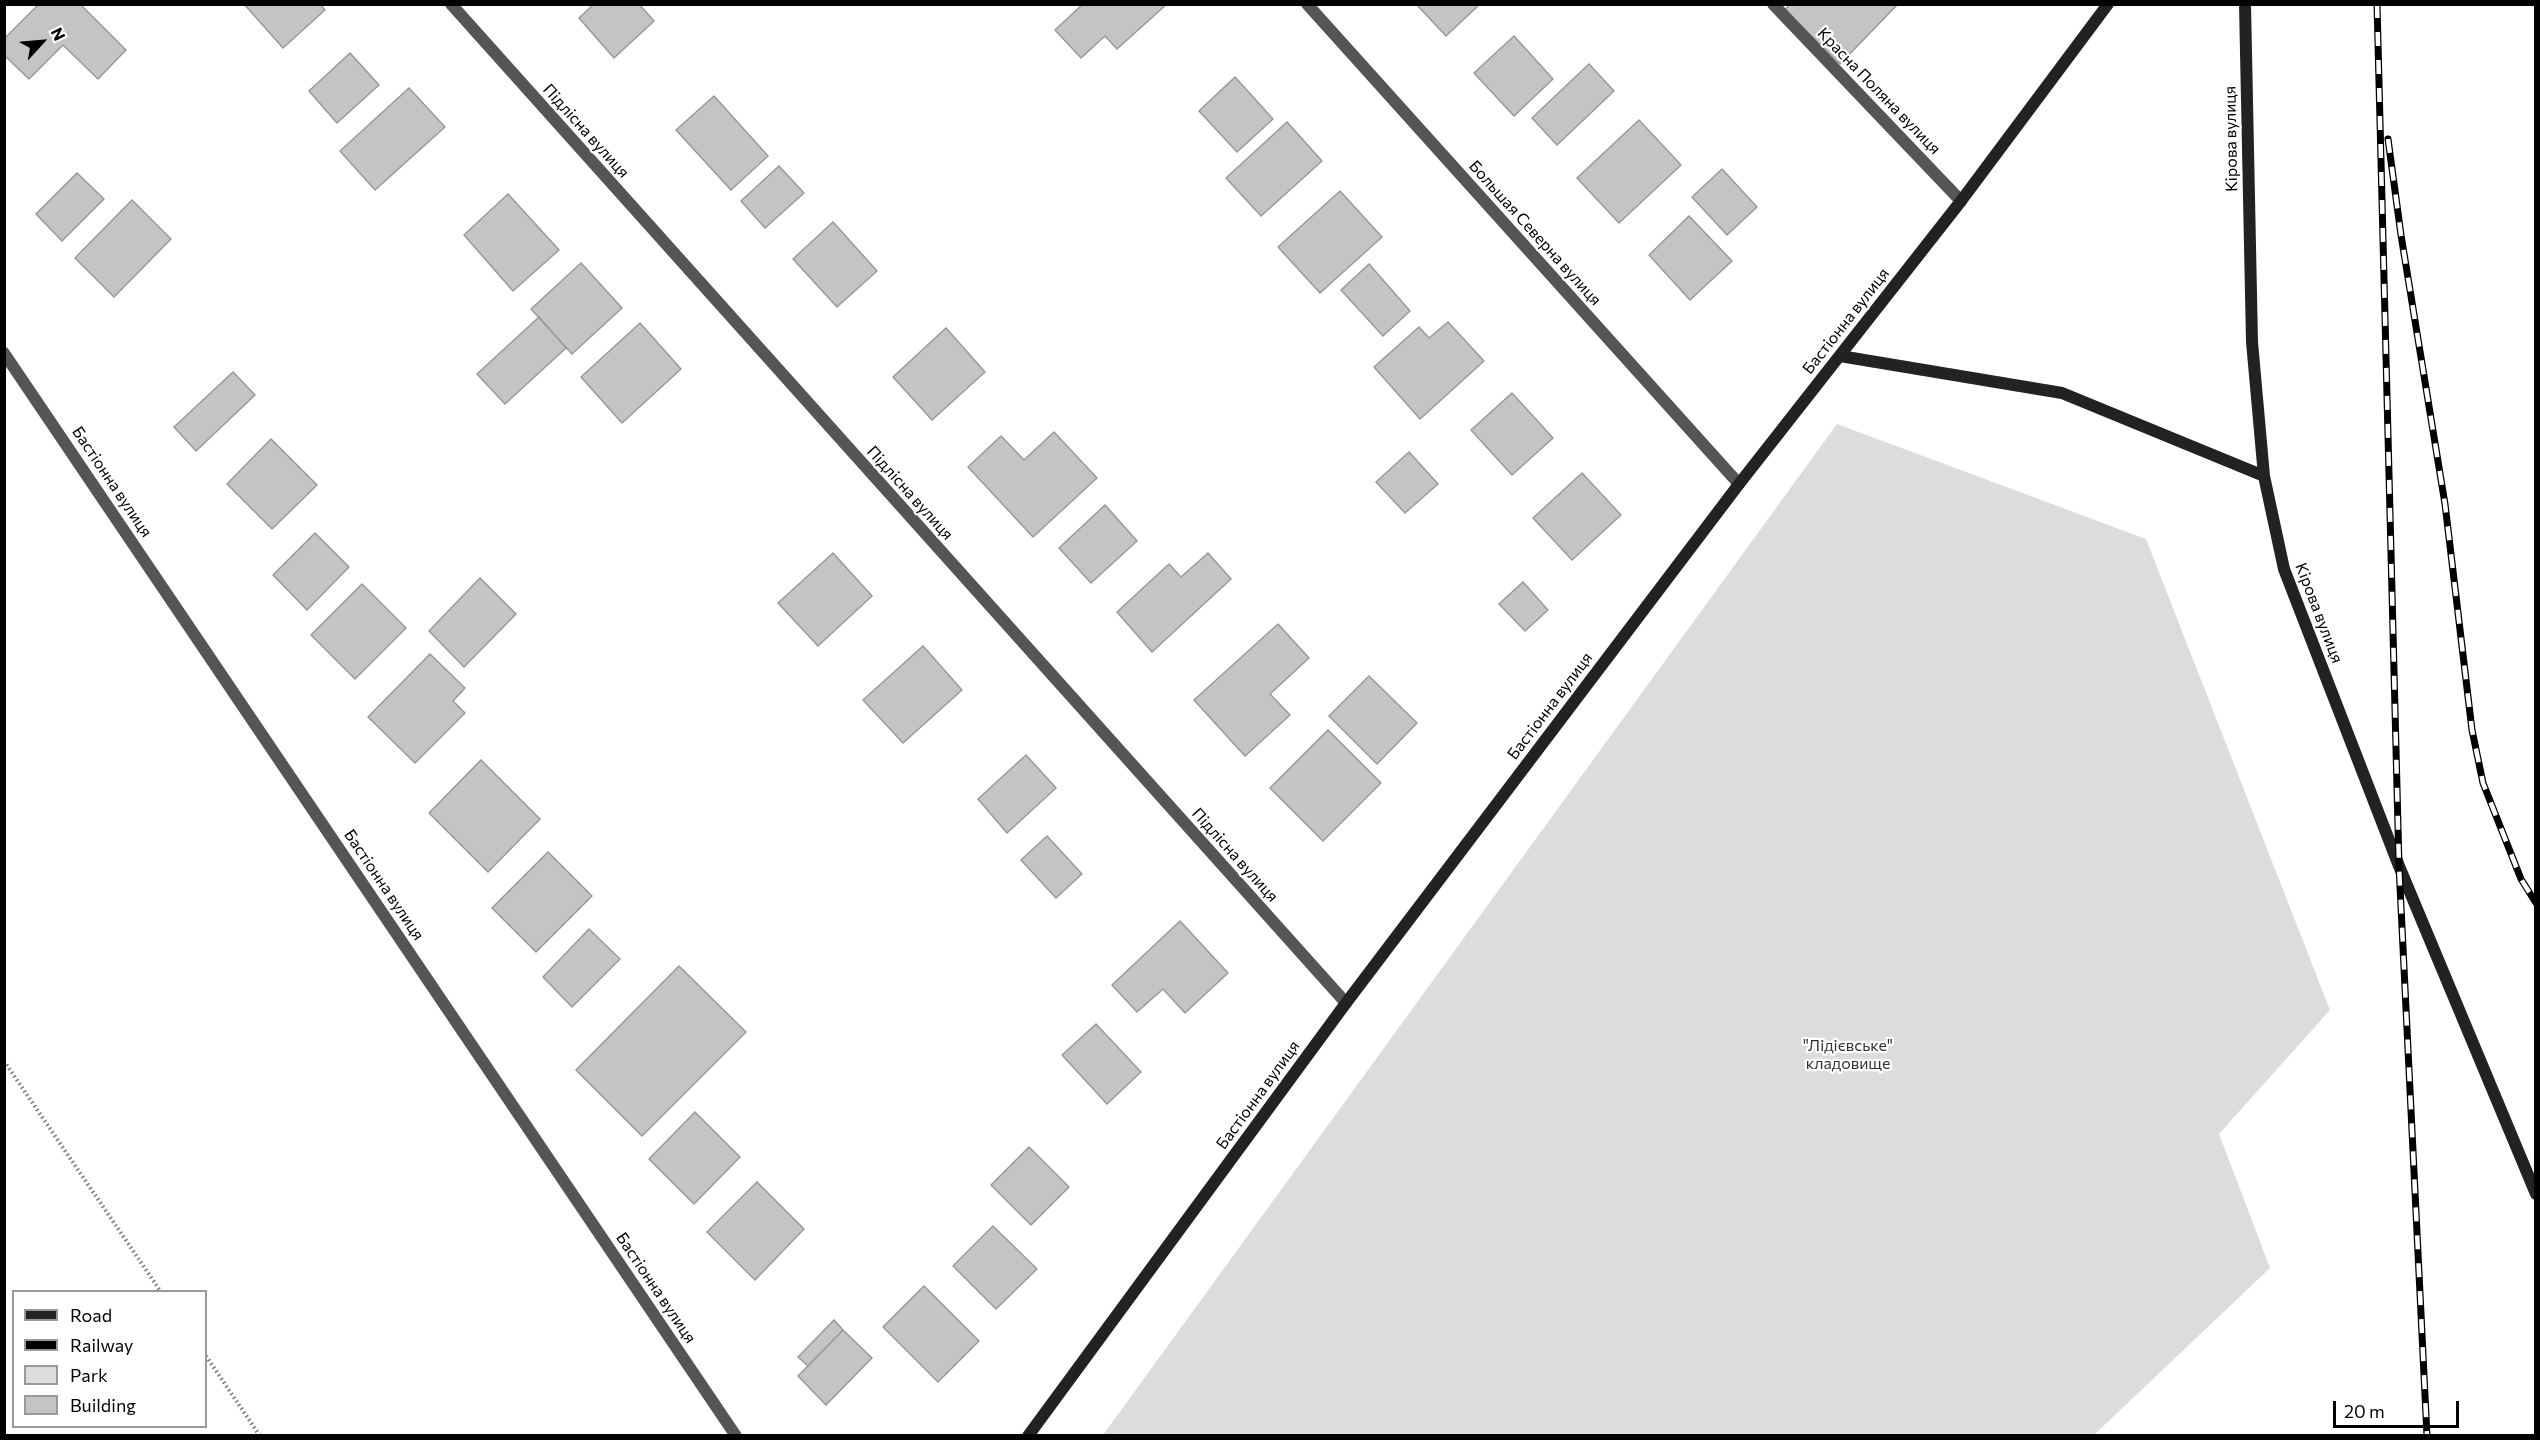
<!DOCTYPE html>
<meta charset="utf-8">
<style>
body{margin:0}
#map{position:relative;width:2540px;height:1440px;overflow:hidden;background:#fff;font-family:Commissioner,sans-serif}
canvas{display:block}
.frame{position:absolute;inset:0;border:6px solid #000;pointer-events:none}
.legend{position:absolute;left:12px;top:1290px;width:195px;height:138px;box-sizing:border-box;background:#fff;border:2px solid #999;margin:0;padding:8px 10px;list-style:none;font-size:18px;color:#000}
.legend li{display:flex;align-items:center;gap:12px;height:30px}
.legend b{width:30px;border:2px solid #999}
.north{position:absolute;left:12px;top:12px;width:60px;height:60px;-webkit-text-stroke:4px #fff;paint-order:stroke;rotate:64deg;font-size:16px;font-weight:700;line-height:24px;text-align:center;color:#000}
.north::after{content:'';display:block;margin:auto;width:21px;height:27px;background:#000;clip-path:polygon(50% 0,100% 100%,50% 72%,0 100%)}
.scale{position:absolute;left:2333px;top:1401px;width:126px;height:27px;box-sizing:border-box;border:3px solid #000;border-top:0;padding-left:8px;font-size:18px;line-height:21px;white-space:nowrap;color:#000;-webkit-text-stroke:4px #fff;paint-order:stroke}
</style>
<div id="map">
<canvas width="2540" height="1440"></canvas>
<div class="frame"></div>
<ul class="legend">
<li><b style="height:8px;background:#222"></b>Road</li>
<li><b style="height:8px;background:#000"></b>Railway</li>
<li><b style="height:16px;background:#dcdcdc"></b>Park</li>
<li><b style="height:16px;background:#c4c4c4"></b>Building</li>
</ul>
<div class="north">N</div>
<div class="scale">20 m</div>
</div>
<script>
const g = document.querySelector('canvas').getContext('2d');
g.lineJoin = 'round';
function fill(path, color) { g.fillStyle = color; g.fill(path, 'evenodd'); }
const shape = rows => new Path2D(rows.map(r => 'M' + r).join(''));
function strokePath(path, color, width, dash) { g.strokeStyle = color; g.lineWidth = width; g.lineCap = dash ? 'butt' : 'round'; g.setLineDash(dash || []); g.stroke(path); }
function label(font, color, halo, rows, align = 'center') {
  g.font = font + ' Commissioner,sans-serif'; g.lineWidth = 4.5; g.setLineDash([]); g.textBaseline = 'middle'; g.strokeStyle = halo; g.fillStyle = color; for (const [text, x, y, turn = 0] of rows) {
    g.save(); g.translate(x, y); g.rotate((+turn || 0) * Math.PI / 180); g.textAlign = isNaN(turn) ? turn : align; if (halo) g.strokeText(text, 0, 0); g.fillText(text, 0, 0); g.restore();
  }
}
fill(shape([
 [1837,424,2146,539,2330,1010,2219,1134,2270,1268,2094,1435,1103,1435]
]), '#dcdcdc');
const building = shape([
 [39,4,80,4,126,50,98,79,63,45,29,79,4,55,4,39,39,4],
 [244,4,320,4,325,10,283,48,244,4],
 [594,4,639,4,654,21,614,58,579,18,594,4],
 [1083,4,1167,4,1117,49,1105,36,1081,58,1055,30,1083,4],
 [1416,4,1480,4,1446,36,1416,4],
 [1790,4,1898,4,1840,64,1785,10,1790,4],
 [1514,36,1553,79,1514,116,1474,73,1514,36],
 [350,53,379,85,337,123,309,91,350,53],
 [1589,64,1614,91,1557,145,1532,118,1589,64],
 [1235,77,1273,119,1237,152,1199,111,1235,77],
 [409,88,445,127,375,190,340,151,409,88],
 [714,96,768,156,731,190,676,130,714,96],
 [1639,120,1681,165,1619,223,1577,178,1639,120],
 [1287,122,1322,161,1261,216,1226,178,1287,122],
 [779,166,804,193,765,228,741,201,779,166],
 [1722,169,1757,207,1727,235,1692,197,1722,169],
 [77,173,104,199,62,241,36,214,77,173],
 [1340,191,1382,237,1320,293,1278,247,1340,191],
 [508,194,559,250,513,291,464,235,508,194],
 [132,200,171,239,114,297,75,258,132,200],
 [1689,216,1732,261,1690,300,1649,255,1689,216],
 [833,222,877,271,837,307,793,259,833,222],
 [581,263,622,308,572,354,531,309,581,263],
 [1369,264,1410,311,1383,336,1341,290,1369,264],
 [539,317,566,348,505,404,477,374,539,317],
 [1448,322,1484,361,1420,419,1374,367,1419,327,1429,338,1448,322],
 [640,323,681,369,622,423,581,377,640,323],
 [946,328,985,372,932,420,893,377,946,328],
 [233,372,255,395,196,451,174,427,233,372],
 [1512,393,1553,438,1512,475,1471,430,1512,393],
 [1054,432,1097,478,1033,537,968,467,1001,436,1024,460,1054,432],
 [271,439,317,485,272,529,227,484,271,439],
 [1409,452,1438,484,1405,513,1376,482,1409,452],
 [1582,473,1621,515,1572,560,1533,518,1582,473],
 [1105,505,1137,541,1091,583,1059,548,1105,505],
 [315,533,349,567,307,610,273,575,315,533],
 [833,553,872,596,818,646,778,603,833,553],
 [1208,553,1231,579,1152,652,1117,612,1169,564,1181,577,1208,553],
 [480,578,516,614,464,667,429,631,480,578],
 [1523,582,1548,610,1525,631,1499,604,1523,582],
 [362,584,406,628,355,679,311,635,362,584],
 [1278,624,1309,658,1270,694,1290,715,1245,756,1194,700,1278,624],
 [923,646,962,690,903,743,863,700,923,646],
 [430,654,465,688,453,701,465,713,415,763,368,717,430,654],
 [1369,676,1417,723,1377,764,1329,716,1369,676],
 [1328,730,1381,783,1323,841,1270,788,1328,730],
 [1026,755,1056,788,1007,833,978,799,1026,755],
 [481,760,540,819,488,872,429,813,481,760],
 [1047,836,1082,874,1056,898,1021,860,1047,836],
 [548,852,592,896,536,952,492,908,548,852],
 [1180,921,1228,973,1185,1013,1163,989,1137,1012,1112,985,1180,921],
 [589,929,620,959,572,1007,543,977,589,929],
 [679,966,746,1032,642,1136,576,1070,679,966],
 [1096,1024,1141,1072,1107,1104,1062,1055,1096,1024],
 [695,1112,740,1157,694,1204,649,1159,695,1112],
 [1029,1147,1069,1187,1031,1225,991,1185,1029,1147],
 [757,1182,804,1229,755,1280,707,1232,757,1182],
 [993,1226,1037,1269,996,1309,953,1266,993,1226],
 [924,1286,979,1341,938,1382,883,1327,924,1286],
 [834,1320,843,1330,808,1366,798,1357,834,1320],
 [843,1330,872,1358,826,1405,798,1376,843,1330]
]);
fill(building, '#c4c4c4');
strokePath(building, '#999', 1.5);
strokePath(shape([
 [4,1061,161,1292],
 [206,1356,260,1436]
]), '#777', 4, [1.5, 3]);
strokePath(shape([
 [451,4,1346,1003],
 [1307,4,1739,484],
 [1773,4,1961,201],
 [4,353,736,1436]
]), '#555', 12);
strokePath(shape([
 [2245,4,2252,342,2264,476,2284,569,2399,866,2536,1194],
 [1840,356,2062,393,2264,476],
 [1028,1436,1346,1003,1739,484,1961,201,2108,4]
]), '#222', 12);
const rail = shape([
 [2377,4,2399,866,2427,1436],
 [2388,139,2401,235,2445,504,2472,730,2483,783,2521,879,2536,903]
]);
strokePath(rail, '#000', 7);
strokePath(rail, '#fff', 4.5, [14]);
label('16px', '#000', '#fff', [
 ["Красна Поляна вулиця",1879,91,46],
 ["Підлісна вулиця",586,131,48],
 ["Кірова вулиця",2231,139,-91],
 ["Большая Северна вулиця",1535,233,48],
 ["Бастіонна вулиця",1846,321,-52],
 ["Бастіонна вулиця",112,482,56],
 ["Підлісна вулиця",910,493,48],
 ["Кірова вулиця",2319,613,69],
 ["Бастіонна вулиця",1550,706,-53],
 ["Підлісна вулиця",1235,855,48],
 ["Бастіонна вулиця",384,885,56],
 ["Бастіонна вулиця",1258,1095,-54],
 ["Бастіонна вулиця",656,1288,56]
]);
label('16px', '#333', '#fff', [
 ["\"Лідієвське\"",1848,1046],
 ["кладовище",1848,1064]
]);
</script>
